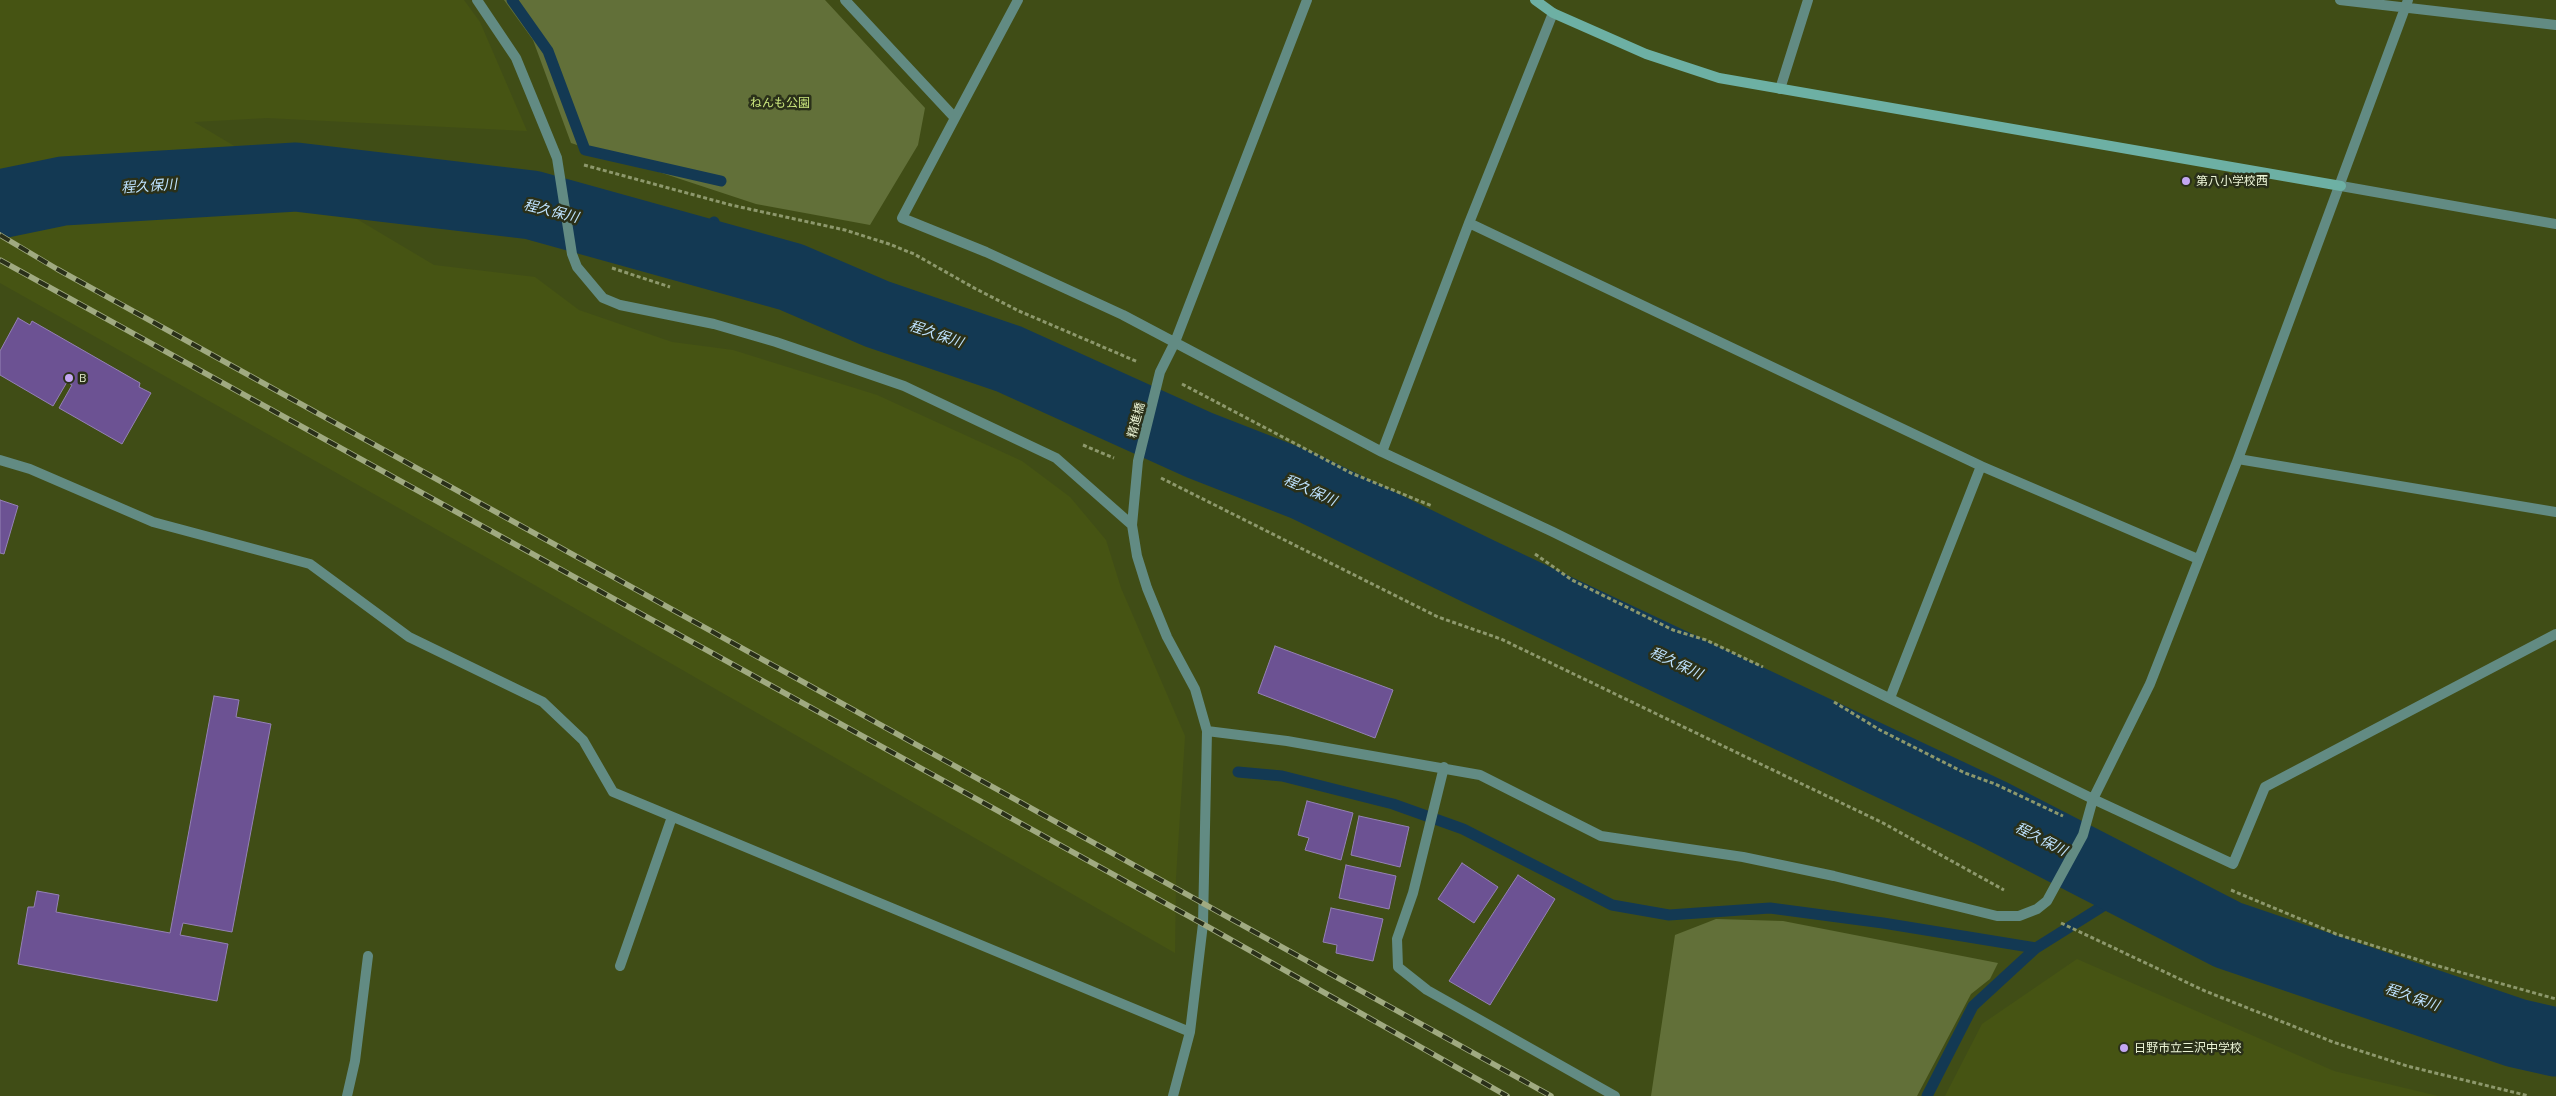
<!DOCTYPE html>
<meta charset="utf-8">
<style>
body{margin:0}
canvas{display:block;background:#404d16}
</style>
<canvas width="2556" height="1096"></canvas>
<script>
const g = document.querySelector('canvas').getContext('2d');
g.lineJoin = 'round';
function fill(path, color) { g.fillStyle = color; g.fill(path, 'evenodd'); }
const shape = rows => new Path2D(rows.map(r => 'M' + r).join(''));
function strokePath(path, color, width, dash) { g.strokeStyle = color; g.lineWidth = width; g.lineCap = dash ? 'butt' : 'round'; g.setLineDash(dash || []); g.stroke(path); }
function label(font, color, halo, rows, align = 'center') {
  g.font = font + ' Barlow,"Noto Sans JP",sans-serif'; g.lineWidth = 5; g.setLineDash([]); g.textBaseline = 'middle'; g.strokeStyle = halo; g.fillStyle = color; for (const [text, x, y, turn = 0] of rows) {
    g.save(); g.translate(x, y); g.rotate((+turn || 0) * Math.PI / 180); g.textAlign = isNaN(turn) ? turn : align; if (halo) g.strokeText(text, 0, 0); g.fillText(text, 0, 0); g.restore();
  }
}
fill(shape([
 [0,0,464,0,480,22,527,131,267,118,194,122,434,265,535,277,579,310,672,342,733,350,877,395,1022,461,1070,497,1106,540,1121,588,1185,736,1176,877,1175,953,491,560,0,283],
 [2077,959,2334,1071,2438,1096,1945,1096,1982,1024]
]), '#465413');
fill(shape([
 [504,0,825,0,925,108,918,145,870,225,756,204,571,143,533,40],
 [1716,919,1783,921,1998,963,1990,979,1971,994,1917,1096,1651,1096,1675,935]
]), '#627039');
strokePath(shape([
 [512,0,548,51,585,150,721,181],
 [709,254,714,222],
 [1238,772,1282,776,1393,804,1463,829,1612,905,1669,915,1770,908,1883,923,2036,948,2111,901,2128,884],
 [1927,1096,1973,1006,2036,948]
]), '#133953', 11);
strokePath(shape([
 [0,204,63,191,296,177,532,205,791,277,877,314,1009,359,1199,445,1304,486,1480,572,1991,813,2228,935,2516,1033,2556,1042]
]), '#133953', 69);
const building = shape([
 [18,318,30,325,32,321,140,383,139,387,151,393,122,444,59,408,72,385,67,382,53,406,0,375,0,351,18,318],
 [0,500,18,506,4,554,0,553,0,500],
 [1275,646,1393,690,1375,738,1258,693,1275,646],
 [214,696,239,700,236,717,271,724,232,932,183,923,180,935,228,944,217,1001,18,964,28,907,34,907,37,891,59,895,56,912,170,933,214,696],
 [1307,801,1353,813,1341,860,1305,850,1309,838,1298,835,1307,801],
 [1359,816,1409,827,1400,867,1351,855,1359,816],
 [1462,863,1498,887,1474,923,1438,899,1462,863],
 [1346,865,1396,876,1389,909,1339,898,1346,865],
 [1518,875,1555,899,1490,1005,1449,981,1518,875],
 [1331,908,1383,919,1373,961,1336,953,1337,945,1323,942,1331,908]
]);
fill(building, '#6c5293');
strokePath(building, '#9481b5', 1);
strokePath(shape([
 [584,165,731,205,845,230,889,244,914,254,976,289,1019,311,1138,362],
 [612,268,670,287],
 [1182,384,1351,473,1432,506],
 [1083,445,1114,458],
 [1161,478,1438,617,1501,639,1883,823,2004,890],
 [1535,554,1572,580,1673,630,1706,640,1763,667],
 [1834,702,1880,730,1965,773,1995,784,2063,816],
 [2231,890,2336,934,2438,966,2556,999],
 [2061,923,2205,991,2333,1042,2407,1066,2529,1096]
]), '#8d986c', 3, [4, 2.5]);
strokePath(shape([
 [347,1096,355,1061,368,956]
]), '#628b83', 10);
strokePath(shape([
 [477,0,516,58,557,158,572,254,577,267,603,298,620,305,714,324,776,342,904,386,1056,458,1132,525],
 [845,0,955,118,902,218,986,252,1123,315,1382,452,1553,532,2093,799,2233,864,2265,787,2556,634],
 [2340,0,2556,25],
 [1780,89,1808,0],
 [955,118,1018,0],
 [2341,186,2556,224],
 [1469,223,1981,466,1890,698],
 [1382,452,1469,223,1553,13],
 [2238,459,2556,512],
 [0,460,30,469,153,522,310,564,409,637,543,702,583,740,613,792,1190,1032],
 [1981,466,2198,559],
 [1207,731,1287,741,1480,775,1601,836,1743,857,1834,876,1997,916,2019,916,2037,909,2047,901,2083,835,2093,799,2150,684,2238,459,2408,0],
 [1444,767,1413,893,1397,939,1398,967,1427,990,1615,1096],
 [620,966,672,817],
 [1173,1096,1190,1032,1203,924,1207,731,1195,689,1167,637,1147,588,1137,556,1132,525,1138,461,1160,372,1175,342,1307,0]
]), '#628b83', 10);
strokePath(shape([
 [1535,0,1553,13,1646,54,1719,78,2341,186]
]), '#6db0a4', 10);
const rail = shape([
 [0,235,57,269,1551,1096],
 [0,260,1203,924,1507,1096]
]);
strokePath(rail, '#a0aa81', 5.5);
strokePath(rail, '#2a3019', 4, [11]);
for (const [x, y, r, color] of [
 [2186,181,5,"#c3a7f2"],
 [69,378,5,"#c3a7f2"],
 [2124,1048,5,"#c3a7f2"]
]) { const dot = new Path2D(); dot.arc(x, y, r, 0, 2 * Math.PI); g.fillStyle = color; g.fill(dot); strokePath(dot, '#2a3019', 2); }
label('12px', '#cae67d', '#2a3019', [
 ["ねんも公園",780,103]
]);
label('12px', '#ecf5d7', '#2a3019', [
 ["第八小学校西",2196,181],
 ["B",79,378],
 ["日野市立三沢中学校",2134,1048]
], 'left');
label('12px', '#ecf5d7', '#2a3019', [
 ["精進橋",1136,420,-75]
]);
label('italic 14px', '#bfe3ff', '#2a3019', [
 ["程久保川",149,186,-4],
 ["程久保川",551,211,14],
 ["程久保川",936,334,19],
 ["程久保川",1310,490,24],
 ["程久保川",1676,663,25],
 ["程久保川",2041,839,27],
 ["程久保川",2412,997,19]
]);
</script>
